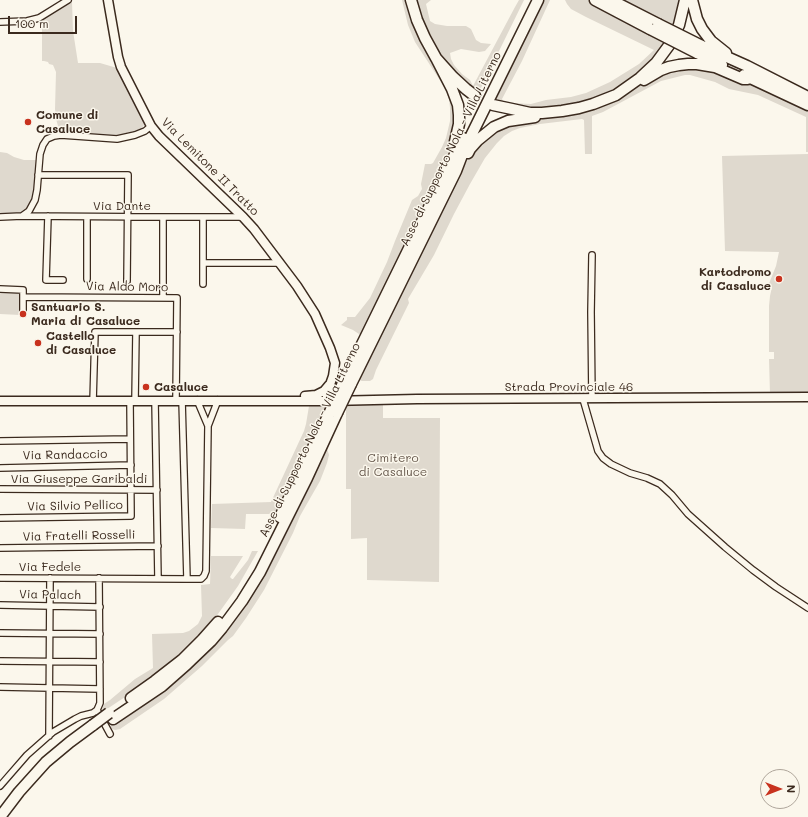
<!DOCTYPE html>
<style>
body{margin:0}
#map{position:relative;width:808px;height:817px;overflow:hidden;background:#fbf7ec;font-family:Mali,sans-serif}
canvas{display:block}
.north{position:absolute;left:760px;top:769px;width:40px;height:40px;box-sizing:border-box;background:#fbf7ec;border:1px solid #aea59a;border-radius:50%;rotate:90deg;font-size:11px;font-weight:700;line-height:16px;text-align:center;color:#3b2a1e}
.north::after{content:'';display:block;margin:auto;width:14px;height:18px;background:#c8321e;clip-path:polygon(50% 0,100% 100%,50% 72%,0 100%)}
.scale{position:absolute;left:8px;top:16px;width:69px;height:18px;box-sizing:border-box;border:2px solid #3b2a1e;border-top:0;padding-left:5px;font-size:12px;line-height:14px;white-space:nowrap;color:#3b2a1e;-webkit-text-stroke:3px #fbf7ec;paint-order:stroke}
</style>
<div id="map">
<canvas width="808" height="817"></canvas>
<div class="north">N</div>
<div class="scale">100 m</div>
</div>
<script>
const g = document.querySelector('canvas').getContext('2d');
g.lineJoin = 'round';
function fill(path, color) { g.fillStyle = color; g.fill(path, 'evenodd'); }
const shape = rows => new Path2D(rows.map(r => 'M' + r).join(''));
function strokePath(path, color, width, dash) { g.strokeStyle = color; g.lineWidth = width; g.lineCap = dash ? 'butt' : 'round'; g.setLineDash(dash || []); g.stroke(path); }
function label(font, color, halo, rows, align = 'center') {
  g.font = font + ' Mali,sans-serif'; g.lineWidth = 3; g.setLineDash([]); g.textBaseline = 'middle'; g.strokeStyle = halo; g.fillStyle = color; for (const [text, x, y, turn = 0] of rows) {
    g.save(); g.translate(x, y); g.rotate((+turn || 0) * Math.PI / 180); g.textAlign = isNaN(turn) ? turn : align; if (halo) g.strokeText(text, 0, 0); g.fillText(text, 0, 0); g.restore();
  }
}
fill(shape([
 [402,0,408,0,453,95,455,136,436,183,362,336,353,330,341,325,347,320,347,317,355,317,370,298,387,262,395,241,412,200,418,196,422,189,421,184,425,164,431,164,433,163,442,147,446,138,450,121,450,108,449,99,445,88,415,42,408,25],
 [416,0,431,0,426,4,430,21,435,24,447,26,466,26,471,29,476,40,481,43,491,44,485,51,479,52,461,49,450,53,451,59,454,65,462,74,470,80,473,86,515,7,519,0,524,0,478,94,465,84,445,62,433,44,424,23],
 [543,0,550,0,522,61,502,99,503,101,505,102,511,103,531,104,546,100,571,97,586,93,610,82,639,64,654,50,586,17,571,9,567,4,565,0,681,0,677,24,668,40,653,60,637,74,616,88,595,97,576,103,556,107,538,108,519,108,494,101],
 [72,2,73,31,78,63,100,63,117,68,142,118,144,125,141,129,116,136,65,131,61,130,58,126,56,119,55,109,56,72,53,65,49,64,48,62,44,61,42,61,42,20],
 [677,67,717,70,763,89,808,111,808,152,806,152,806,117,758,95,729,89,715,82,690,75,685,75,661,81,603,112,592,116,592,154,585,154,584,120,582,119,540,124,520,128,512,131,504,136,497,143,485,158,470,184,454,214,434,255,408,299,409,303,376,370,373,379,370,381,362,381,358,380,443,204,473,150,492,131,525,120,566,116,587,111,631,90,646,81],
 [0,152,7,153,14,157,24,160,36,160,34,191,32,199,29,207,25,211,21,213,0,215],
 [808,154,808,394,770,394,769,359,774,359,774,352,769,352,769,306,770,296,772,287,768,286,776,266,779,252,725,251,722,156],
 [0,292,15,292,19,294,20,298,20,315,0,314],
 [383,404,383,418,440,418,439,582,367,580,367,538,351,539,351,489,346,489,346,405],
 [328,405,276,513,272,512,271,514,246,514,245,529,211,528,212,504,271,502,304,431,306,424,309,406],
 [326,445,329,455,327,463,320,481,300,516,293,533,264,590,246,618,233,636,228,640,202,666,164,699,120,729,115,730,112,729,110,726,115,722,223,632],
 [252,551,258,551,238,586,218,614,206,628,172,662,140,687,107,709,102,710,104,704,110,700,135,679,153,668,152,634,183,633,189,631,198,624,202,616,201,585,210,584,211,556,243,556,230,577,232,579,233,579,248,560]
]), '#dfd9ce');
const street = shape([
 [0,22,27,21,39,18,68,0],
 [38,175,128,175,127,281],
 [22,216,29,211,35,200,37,190,40,154,43,145,47,139,54,136,61,135,117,139,135,135,145,131,151,126],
 [48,216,46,280,63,280],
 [0,217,22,216,163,217,243,217],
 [87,217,87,279],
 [592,255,591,312,592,399],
 [203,263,279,263],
 [203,284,203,217],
 [0,289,23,290,23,311],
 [23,297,177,298,176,400],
 [163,298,163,217],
 [583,399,598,451,603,458,611,464,630,473,647,478,660,484,672,495,688,514,725,547,753,570,776,587,808,608],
 [182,400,187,579],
 [135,401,136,332],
 [155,401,158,579],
 [93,402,95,332,177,332],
 [208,426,218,400],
 [0,441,130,439],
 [0,468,131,465],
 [0,489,157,490],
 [0,518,131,516,130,401],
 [0,548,158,546],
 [0,578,187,579,201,579,204,576,206,571,208,426,197,400],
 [99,578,100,703,97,710,110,734],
 [0,605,100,607],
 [0,633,100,634],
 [0,661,100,662],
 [0,687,100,689],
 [49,736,50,578],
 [0,786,27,755,53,732,75,719,81,716,93,713,97,710]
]);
const secondary = shape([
 [108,0,118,57,121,67,151,126,159,136,243,217,254,229,297,286,315,314,330,348,335,363,333,376,327,393,327,397,330,401],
 [305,396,316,395,324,391,329,385],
 [0,401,330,401,417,399,808,397]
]);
const highway = shape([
 [411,0,417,20,425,38,436,58,453,77,466,89,475,96],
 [595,0,650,29],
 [611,0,658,24],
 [692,0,697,19,702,29,711,41,726,53],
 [700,45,747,66,808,97],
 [697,53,722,65],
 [436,58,452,89,458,105,459,115,459,124,454,146],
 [744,75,808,105],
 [644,80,661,70,669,67,679,65,688,64,697,64,715,67,743,79,747,79,750,78],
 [493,105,512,109,530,113,542,113,562,111,579,108,593,104,616,95,640,78,656,63,670,44,679,25,685,0],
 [468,153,470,149,478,140,494,127,508,121,535,117],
 [343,383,463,138],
 [351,384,456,171,464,150,538,0],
 [280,517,329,414],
 [131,698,155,681,182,660,202,640,218,622],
 [113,719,162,686,187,664,211,641,222,628,242,601,260,572,307,478,337,413],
 [0,817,19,792,46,762,70,742,93,725]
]);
strokePath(street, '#3b2a1e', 8);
strokePath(secondary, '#3b2a1e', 11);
strokePath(highway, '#3b2a1e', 13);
strokePath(street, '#fbf7ec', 5.5);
strokePath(secondary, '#fbf7ec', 8);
strokePath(highway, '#fbf7ec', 10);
const highwayBridge = shape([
 [658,24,700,45],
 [650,29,697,53],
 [337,413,351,384],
 [329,414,343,383],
 [93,725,109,713]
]);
strokePath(highwayBridge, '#3b2a1e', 13, []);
strokePath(highwayBridge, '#fbf7ec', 10);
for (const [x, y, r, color] of [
 [28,122,4,"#c8321e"],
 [779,279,4,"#c8321e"],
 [23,314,4,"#c8321e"],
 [38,343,4,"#c8321e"],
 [146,387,4,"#c8321e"]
]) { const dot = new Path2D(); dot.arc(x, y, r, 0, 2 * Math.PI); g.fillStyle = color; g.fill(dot); strokePath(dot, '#fbf7ec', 1.5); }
label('bold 12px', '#3b2a1e', '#fbf7ec', [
 ["Comune di",36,115],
 ["Casaluce",36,129],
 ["Kartodromo",771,272,"right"],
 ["di Casaluce",771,286,"right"],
 ["Santuario S.",31,307],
 ["Maria di Casaluce",31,321],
 ["Castello",46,336],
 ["di Casaluce",46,350],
 ["Casaluce",154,387]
], 'left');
label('12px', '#3b2a1e', '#fbf7ec', [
 ["Asse di Supporto Nola - Villa Literno",451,149,-64],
 ["Via Lemitone II Tratto",210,167,45],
 ["Via Dante",122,206],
 ["Via Aldo Moro",127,287,1],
 ["Strada Provinciale 46",569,387],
 ["Asse di Supporto Nola - Villa Literno",310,440,-64],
 ["Via Randaccio",65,455,-1],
 ["Via Giuseppe Garibaldi",79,479],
 ["Via Silvio Pellico",75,506,-1],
 ["Via Fratelli Rosselli",79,536,-1],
 ["Via Fedele",50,567],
 ["Via Palach",50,595,1]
]);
label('12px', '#64564a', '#fbf7ec', [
 ["Cimitero",393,458],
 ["di Casaluce",393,472]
]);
</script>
